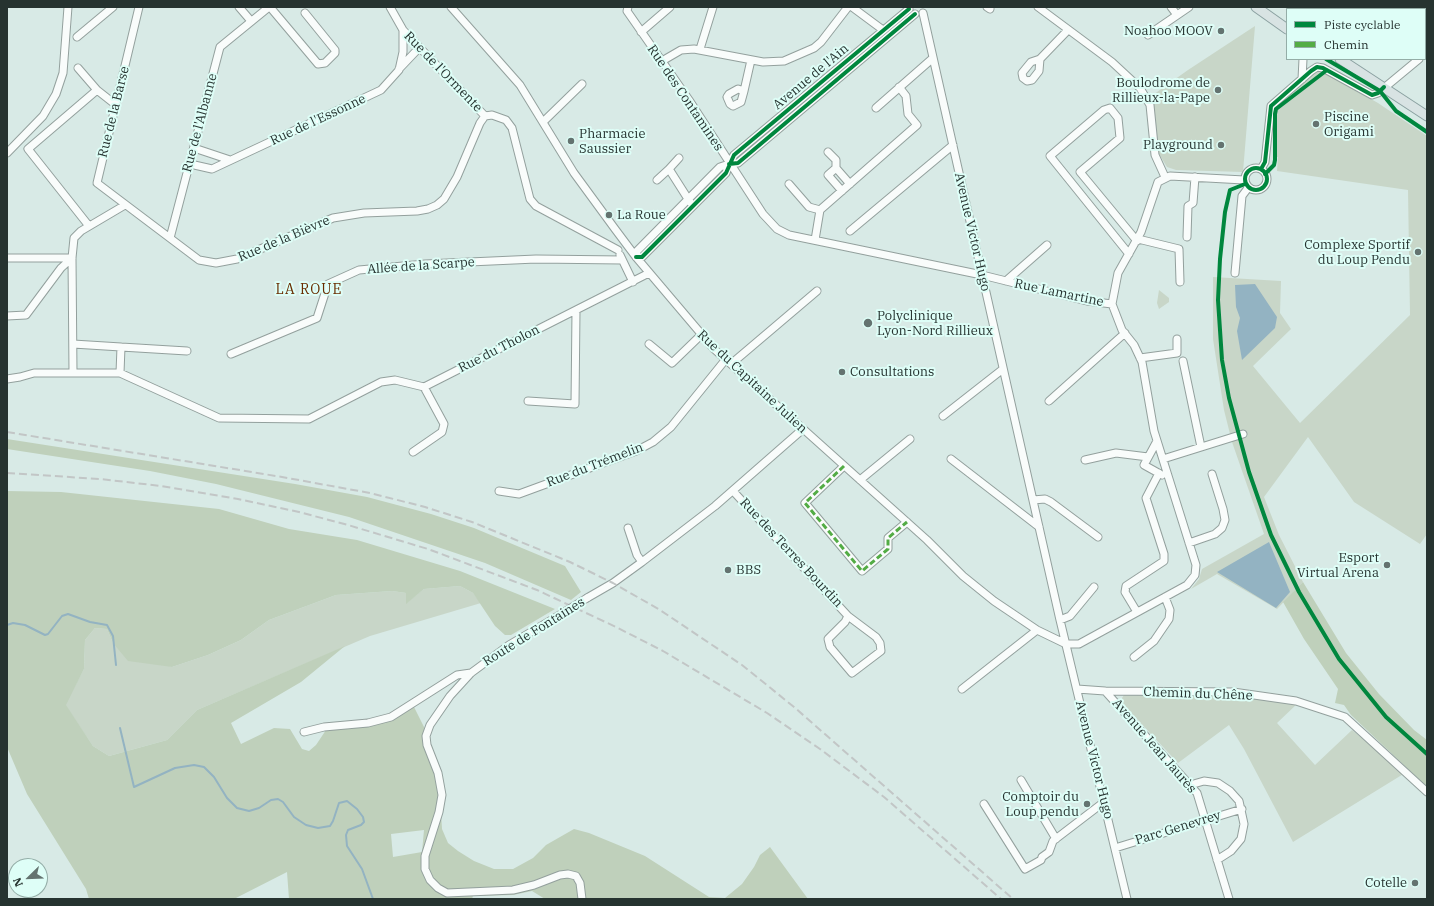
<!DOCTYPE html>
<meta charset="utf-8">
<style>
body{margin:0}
#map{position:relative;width:1434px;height:906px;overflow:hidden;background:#d8eae6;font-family:"IBM Plex Serif",serif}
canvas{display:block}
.frame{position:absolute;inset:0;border:8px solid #263330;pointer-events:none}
.legend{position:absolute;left:1286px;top:8px;width:140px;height:52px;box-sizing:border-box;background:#defef7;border:1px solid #94ada7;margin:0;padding:5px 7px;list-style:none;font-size:12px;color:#263330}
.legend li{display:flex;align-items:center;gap:8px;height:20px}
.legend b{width:20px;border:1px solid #94ada7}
.north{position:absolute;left:8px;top:858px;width:40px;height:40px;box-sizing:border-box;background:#defef7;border:1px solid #94ada7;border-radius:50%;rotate:247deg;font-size:11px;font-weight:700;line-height:16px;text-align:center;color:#263330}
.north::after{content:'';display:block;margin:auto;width:14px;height:18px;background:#647370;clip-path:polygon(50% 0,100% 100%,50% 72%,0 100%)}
</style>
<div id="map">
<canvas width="1434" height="906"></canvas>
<div class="frame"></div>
<ul class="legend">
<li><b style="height:5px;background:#00873e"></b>Piste cyclable</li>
<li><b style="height:5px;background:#53ac45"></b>Chemin</li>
</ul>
<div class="north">N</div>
</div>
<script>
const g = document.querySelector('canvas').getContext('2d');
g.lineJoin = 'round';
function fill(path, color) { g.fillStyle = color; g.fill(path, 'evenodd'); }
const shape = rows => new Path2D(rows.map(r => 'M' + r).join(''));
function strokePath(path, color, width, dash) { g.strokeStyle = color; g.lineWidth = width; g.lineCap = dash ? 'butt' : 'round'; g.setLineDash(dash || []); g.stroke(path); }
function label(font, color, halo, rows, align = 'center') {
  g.font = font + ' "IBM Plex Serif",serif'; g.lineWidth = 4; g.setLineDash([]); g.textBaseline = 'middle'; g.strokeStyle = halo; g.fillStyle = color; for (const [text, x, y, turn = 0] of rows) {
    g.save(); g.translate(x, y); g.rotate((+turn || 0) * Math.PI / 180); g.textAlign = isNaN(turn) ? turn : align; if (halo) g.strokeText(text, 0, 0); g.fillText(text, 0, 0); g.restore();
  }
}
fill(shape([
 [1255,26,1243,172,1176,170,1167,167,1159,154,1154,109,1150,97,1188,70],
 [1315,71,1321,71,1378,103,1427,136,1427,534,1420,544,1354,502,1308,437,1264,497,1279,535,1303,582,1277,609,1217,574,1191,589,1199,579,1202,569,1264,534,1232,442,1224,410,1213,339,1213,277,1281,281,1280,313,1291,329,1253,366,1300,423,1410,315,1408,190,1277,171,1278,157,1273,157,1276,121,1272,120,1273,113,1281,101],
 [1159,290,1169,298,1169,302,1159,309,1157,303],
 [460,586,473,593,481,603,370,636,197,710,167,740,109,756,93,746,65,705,84,669,85,640,95,628,107,629,113,643,172,667,208,655,241,640,269,620,336,595,392,591,406,593,406,603,424,589],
 [1130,694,1223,695,1297,704,1277,723,1315,765,1352,730,1405,773,1293,842,1244,749,1229,725,1178,763,1122,703,1122,698,1124,695]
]), '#c8d6c8');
fill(shape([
 [7,439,295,484,367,497,431,514,474,528,565,566,581,592,571,600,485,563,349,517,216,484,150,471,7,449],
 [7,491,61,492,219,509,289,529,357,540,460,571,555,609,511,635,505,635,495,626,473,593,460,586,424,589,406,604,406,593,392,591,336,595,269,620,241,640,208,655,172,667,128,661,113,643,107,629,95,628,85,640,84,669,66,705,93,746,109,756,167,740,197,710,345,646,301,682,231,723,241,744,274,728,290,729,302,749,309,751,316,745,326,730,363,726,414,707,424,727,428,752,439,781,442,829,448,843,458,851,474,861,494,869,513,869,533,858,546,845,574,829,589,833,645,856,709,897,725,898,742,884,754,867,760,855,770,847,808,899,545,899,532,891,513,895,473,896,472,899,289,899,287,872,234,899,89,899,86,889,27,794,7,747],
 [424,830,422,852,393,857,391,834],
 [1303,582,1346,653,1379,694,1414,730,1427,740,1427,787,1351,715,1344,705,1335,703,1338,689,1304,639,1283,602]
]), '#bfd0bb');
fill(shape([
 [1255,284,1277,317,1275,328,1242,360,1237,331,1240,318,1236,307,1235,285],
 [1269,542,1290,592,1276,608,1217,572]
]), '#93b3c2');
strokePath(shape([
 [7,625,13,623,25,625,45,635,48,634,62,616,68,614,90,622,107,625,113,636,116,665],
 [120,728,134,787,175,768,194,765,204,767,214,777,227,798,237,808,249,811,259,808,271,800,278,799,283,802,294,817,306,825,318,828,330,826,333,821,339,803,347,801,357,809,363,817,364,822,361,825,348,830,346,835,347,846,362,869,373,899]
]), '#93b3c2', 2);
const minor = shape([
 [139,7,97,183,199,260,216,263,237,259,333,218,364,213,417,211,428,209,437,205,444,199,457,177,480,123,485,116,492,115,506,120,512,128,530,199,536,206,618,250],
 [239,7,251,21],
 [270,7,318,64,325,63,335,53,335,50,305,13],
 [390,7,403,30,485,116],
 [451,7,520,85,574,173,615,229,636,257,714,349,927,540,963,576,994,601,1037,630,1066,644,1079,644,1187,585,1195,575,1196,565,1154,431,1142,362,1134,345,1122,330,1112,304,1118,273,1141,232,1158,182,1170,176,1244,180],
 [628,7,627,11,689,100,763,214,777,229,789,235,982,275,1087,301,1112,304],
 [852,7,883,30],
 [987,7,990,9],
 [1038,7,1112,62,1140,88,1150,105,1155,155,1165,177],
 [1171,7,1177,15],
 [909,9,734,155,729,164,726,173,642,257,636,257,637,251,720,167,729,164,738,163,915,14],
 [923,13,1060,620,1127,899],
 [641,32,670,7],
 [1148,35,1189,7],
 [77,37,113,7],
 [700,49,713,7],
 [1425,54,1427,52],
 [1040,59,1039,71,1032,80,1027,81,1023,78,1022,73,1031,62,1040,59,1068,30],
 [662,61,681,50,694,49,763,62,784,61,814,48,821,42,848,7],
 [78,68,97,90,116,105],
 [399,69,419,48],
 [1302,79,1303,59],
 [744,91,738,89,729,94,727,97,730,104,733,106,741,102,744,91,751,60],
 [876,108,933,58],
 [544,121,582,84],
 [194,148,230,160],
 [828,152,836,160,836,168,850,184],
 [7,153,43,116,56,94,63,73,68,7],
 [190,164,212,169,381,90,399,70,403,52,403,30],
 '1245 179a11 11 0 1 1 22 0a11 11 0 1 1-22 0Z',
 [836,168,828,175,842,191],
 [669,169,679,158],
 [1261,169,1265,162,1271,106,1311,71,1317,67,1323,68,1372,95,1378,93,1419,59],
 [657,180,669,169,690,202],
 [789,184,809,207,820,210],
 [89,226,28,149,97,90],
 [850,231,953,145],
 [1187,237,1188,206,1193,203,1195,177],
 [170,238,220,47,269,7],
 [1138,239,1179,249,1180,282],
 [815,240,820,210,917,125,908,114,906,96,899,87],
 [1129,254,1050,156,1104,110,1110,108,1118,118,1120,138,1080,172,1137,241],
 [620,255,633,282],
 [7,258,72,258],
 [1235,273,1242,196,1248,188],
 [1006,281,1047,245],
 [7,316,26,315,61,268,72,258],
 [73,344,121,347,120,373],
 [649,344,672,363,701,335],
 [121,347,187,351],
 [231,354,317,318,328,284,359,270,425,264,536,259,622,260],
 [1140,358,1177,353,1177,339],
 [1183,361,1201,447],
 [731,364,817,291],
 [73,372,72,258,74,238,81,231,125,205],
 [7,379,20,377,34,373,120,373,219,418,309,419,381,382,395,380,424,387],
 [528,401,575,404,576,311],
 [1049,401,1125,333],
 [943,416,1003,369],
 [1157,441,1144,465,1162,475],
 [413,452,442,432,444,424,424,387,649,273],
 [951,459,1039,527],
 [1163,459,1243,434],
 [1085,460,1116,453,1148,457],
 [844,466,805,503,862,571,888,549,888,538,907,522],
 [860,480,910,439],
 [499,491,519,494,636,451,653,442,671,427,726,359],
 [733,491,848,616,845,622,828,639,830,647,852,673,881,651,880,643,876,637,848,616],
 [1033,500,1045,499,1051,502,1098,537],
 [628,528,637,555,642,562],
 [1189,543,1215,534,1222,528,1225,520,1223,509,1212,474],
 [587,598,613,583,642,562,715,506,803,429],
 [1137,612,1125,592,1126,586,1164,561,1164,554,1146,498,1159,473],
 [553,619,509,645,471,673,450,696,430,725,426,736,427,745,438,773,442,795,439,812,425,856,425,869,430,880,438,888,447,893,513,890,534,885,560,875,568,874,576,876,580,883,582,899],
 [1060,620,1070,616,1094,587],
 [1134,657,1154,641,1169,619,1170,610,1165,597],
 [962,689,1037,630],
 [1077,689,1105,691,1197,793,1229,899],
 [1105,691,1233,692,1296,701,1345,717,1427,792],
 [304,732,324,727,368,723,391,717,457,675,471,673],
 [1021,780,1056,839],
 [1190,785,1204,781,1218,783,1230,791,1239,801,1244,824,1241,839,1231,851,1217,860],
 [984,804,1025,869,1041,860,1042,857,1049,852,1053,841,1104,802],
 [1115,848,1242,809]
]);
const major = shape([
 [1256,7,1287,29],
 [1340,59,1427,116]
]);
strokePath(minor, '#93a09d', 9);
strokePath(major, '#8ba1a1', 11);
strokePath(minor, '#f9fcfb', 7);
strokePath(major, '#d8e3e3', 9);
strokePath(shape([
 [7,432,282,477,370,493,425,507,472,522,570,562,613,583,660,610,742,665,794,707,1013,899],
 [7,473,100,479,161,486,238,499,299,512,348,525,428,549,537,590,616,627,663,651,767,713,820,749,884,797,1001,899]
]), '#c2c6c6', 2, [8, 4]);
const minorBridge = shape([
 [553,619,587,598]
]);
strokePath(minorBridge, '#93a09d', 9, []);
strokePath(minorBridge, '#f9fcfb', 7);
strokePath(shape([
 [844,466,805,503,862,571,888,549,888,538,907,522]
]), '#53ac45', 3, [6, 3]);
strokePath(shape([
 [1326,59,1380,91,1396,111,1427,132],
 [729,164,738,163,915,14],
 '1245 179a11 11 0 1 1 22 0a11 11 0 1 1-22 0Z',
 [1261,169,1265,162,1271,106,1311,71,1317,67,1323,68,1372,95,1378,93,1384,87],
 [1265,174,1274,165,1275,160,1275,114,1276,109,1327,70],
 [1245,184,1230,190,1225,212,1220,259,1218,300,1222,360,1229,398,1249,472,1271,535,1299,592,1339,659,1386,717,1427,754],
 [636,257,642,257,726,173,734,155,909,9]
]), '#00873e', 4);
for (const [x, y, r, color] of [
 [1221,31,4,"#647370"],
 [1218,90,4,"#647370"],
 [1316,124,4,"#647370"],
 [571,141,4,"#647370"],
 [1221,145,4,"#647370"],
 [609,215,4,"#647370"],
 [1418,252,4,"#647370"],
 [868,323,5,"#647370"],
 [842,372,4,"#647370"],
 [1387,565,4,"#647370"],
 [728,570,4,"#647370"],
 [1087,804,4,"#647370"],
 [1415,883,4,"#647370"]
]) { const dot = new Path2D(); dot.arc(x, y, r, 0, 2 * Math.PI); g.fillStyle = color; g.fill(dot); strokePath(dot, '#defef7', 1.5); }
label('13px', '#263330', '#defef7', [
 ["Noahoo MOOV",1213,31],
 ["Boulodrome de",1210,83],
 ["Rillieux-la-Pape",1210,98],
 ["Piscine",1324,117,"left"],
 ["Origami",1324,132,"left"],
 ["Pharmacie",579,134,"left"],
 ["Saussier",579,149,"left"],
 ["Playground",1213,145],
 ["La Roue",617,215,"left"],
 ["Complexe Sportif",1410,245],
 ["du Loup Pendu",1410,260],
 ["Polyclinique",877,316,"left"],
 ["Lyon-Nord Rillieux",877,331,"left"],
 ["Consultations",850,372,"left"],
 ["Esport",1379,558],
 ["Virtual Arena",1379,573],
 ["BBS",736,570,"left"],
 ["Comptoir du",1079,797],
 ["Loup pendu",1079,812],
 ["Cotelle",1407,883]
], 'right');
label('13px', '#263330', '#defef7', [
 ["Rue de l'Ormente",443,72,46],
 ["Avenue de l'Ain",811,77,-40],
 ["Rue des Contamines",685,98,56],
 ["Rue de la Barse",114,112,-76],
 ["Rue de l'Essonne",318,120,-25],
 ["Rue de l'Albanne",200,123,-75],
 ["Avenue Victor Hugo",972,232,77],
 ["Rue de la Bièvre",284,239,-23],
 ["Allée de la Scarpe",421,266,-4],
 ["Rue Lamartine",1059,293,12],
 ["Rue du Tholon",499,349,-27],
 ["Rue du Capitaine Julien",752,382,43],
 ["Rue du Trémelin",595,465,-21],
 ["Rue des Terres Bourdin",791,553,47],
 ["Route de Fontaines",534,632,-32],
 ["Chemin du Chêne",1198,694,2],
 ["Avenue Jean Jaurès",1154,746,49],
 ["Avenue Victor Hugo",1094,760,76],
 ["Parc Genevrey",1178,828,-17]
]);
g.letterSpacing = '1px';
label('14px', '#692d00', '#defef7', [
 ["LA ROUE",309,290]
]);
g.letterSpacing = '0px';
</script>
